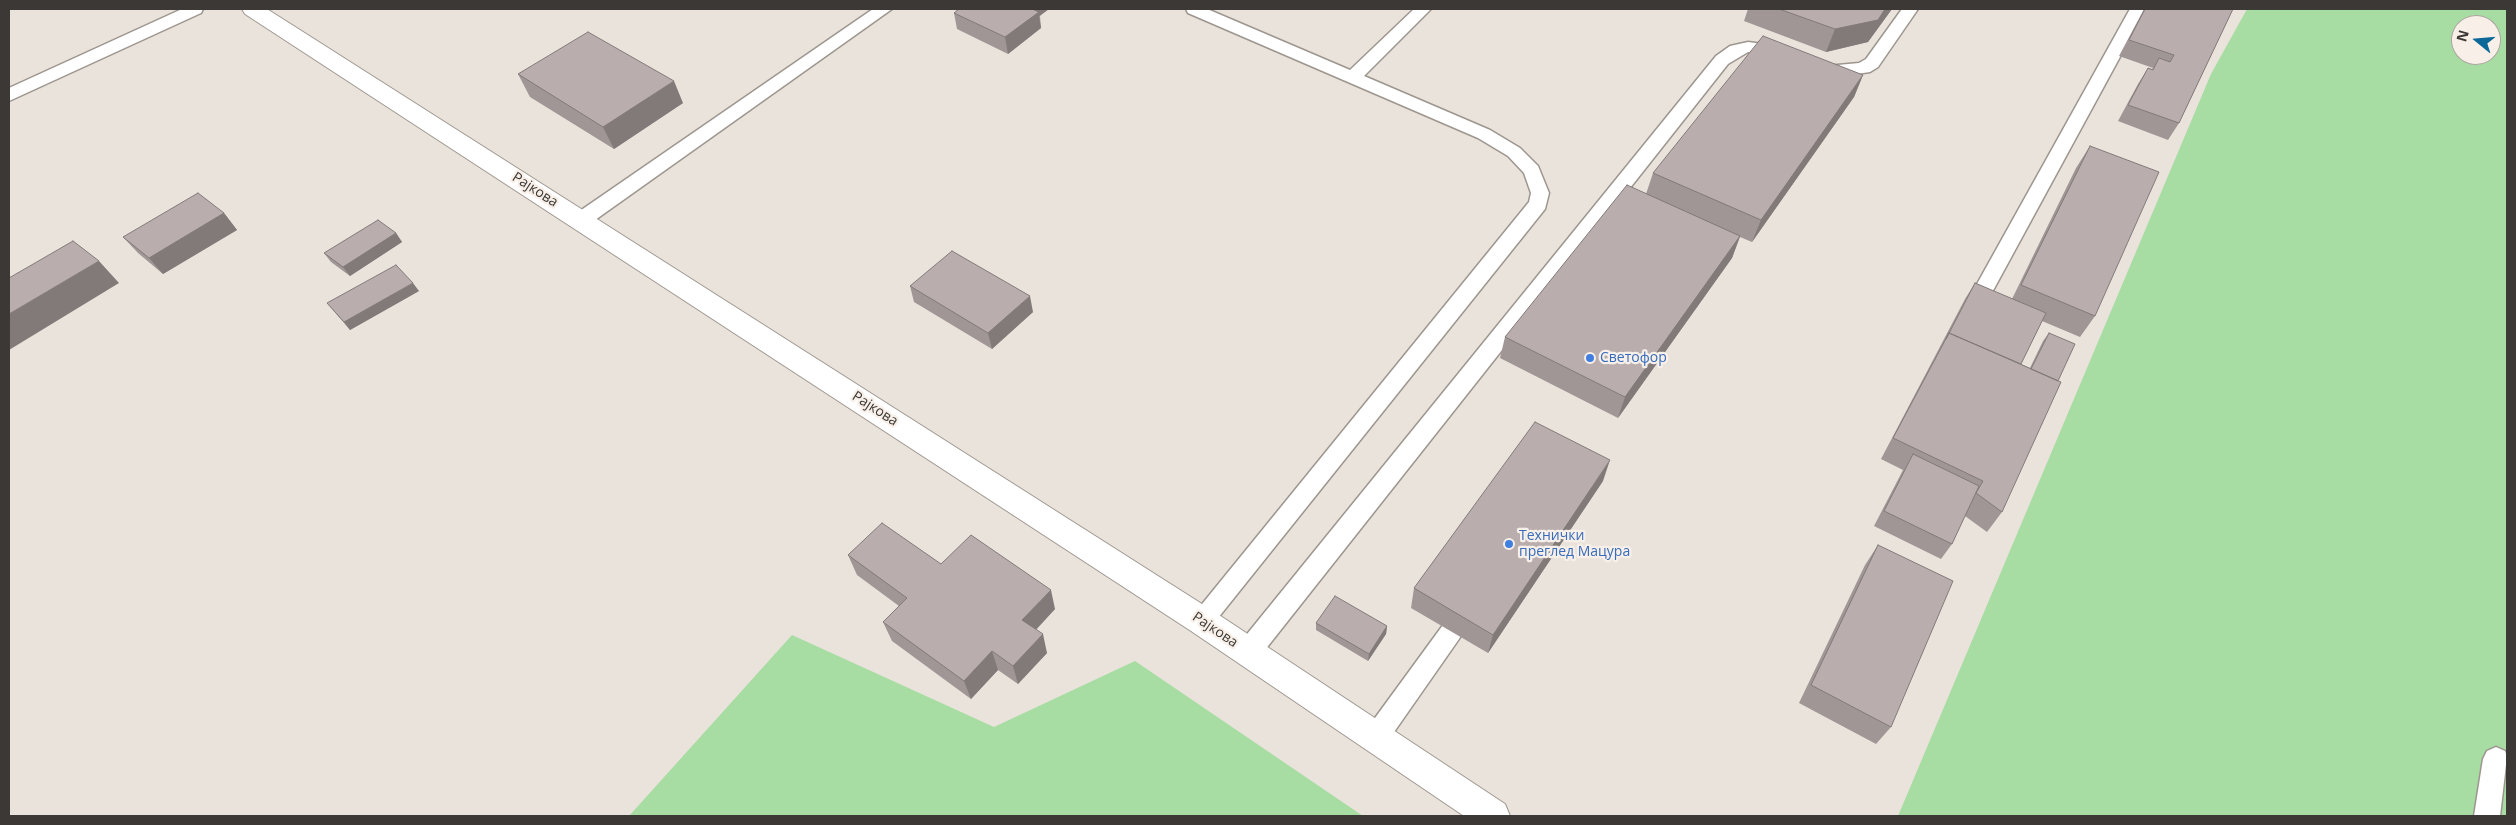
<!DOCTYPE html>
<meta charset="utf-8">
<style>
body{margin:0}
#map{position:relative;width:2516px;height:825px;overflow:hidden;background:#eae3db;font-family:"Open Sans",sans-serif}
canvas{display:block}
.frame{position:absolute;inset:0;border:10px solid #3b3835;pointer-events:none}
.north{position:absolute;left:2451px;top:15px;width:50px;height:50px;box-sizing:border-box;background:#f8f0e8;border:1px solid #aca6a0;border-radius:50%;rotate:287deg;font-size:14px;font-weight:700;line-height:20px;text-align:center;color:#3b3835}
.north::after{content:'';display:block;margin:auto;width:18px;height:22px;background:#0c6898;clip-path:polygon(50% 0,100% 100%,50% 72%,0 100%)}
</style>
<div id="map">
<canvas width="2516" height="825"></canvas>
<div class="frame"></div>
<div class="north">N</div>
</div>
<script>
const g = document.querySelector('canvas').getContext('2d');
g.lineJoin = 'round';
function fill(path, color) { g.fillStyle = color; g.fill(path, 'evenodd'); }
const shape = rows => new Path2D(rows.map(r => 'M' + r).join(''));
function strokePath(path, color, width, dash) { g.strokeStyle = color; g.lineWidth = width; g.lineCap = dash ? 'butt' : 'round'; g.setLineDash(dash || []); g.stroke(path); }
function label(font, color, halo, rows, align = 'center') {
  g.font = font + ' "Open Sans",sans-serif'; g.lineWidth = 4.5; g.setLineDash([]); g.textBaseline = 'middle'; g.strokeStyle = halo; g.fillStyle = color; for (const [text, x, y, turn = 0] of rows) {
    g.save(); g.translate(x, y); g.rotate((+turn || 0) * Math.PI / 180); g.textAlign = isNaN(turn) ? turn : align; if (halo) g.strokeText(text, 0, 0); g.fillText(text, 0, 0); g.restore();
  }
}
fill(shape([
 [2247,9,2507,9,2507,816,1898,816,2211,74],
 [2461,25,2491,25,2491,55,2461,55],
 [792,635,994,727,1135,661,1363,816,629,816]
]), '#a7dca3');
const lane = shape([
 [182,9,203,9,201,13,9,101,9,88,182,9],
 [873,9,892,9,588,225,581,227,574,225,572,220,574,215,873,9],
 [1186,9,1207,9,1350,70,1414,9,1431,9,1364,76,1490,130,1520,148,1538,166,1549,193,1545,209,1210,628,1202,631,1194,628,1190,621,1194,614,1529,202,1531,193,1524,173,1508,156,1478,138,1188,13,1186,9],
 [1902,9,1918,9,1878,67,1870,72,1843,76,1816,75,1813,71,1816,67,1859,63,1866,59,1902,9],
 [2130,9,2146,9,1989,298,1982,300,1975,298,1972,293,2130,9],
 [1748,42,1771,45,1786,51,1788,55,1786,59,1780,60,1762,54,1748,52,1728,64,1257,660,1248,663,1239,660,1236,652,1239,644,1716,56,1730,46,1748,42],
 [1451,621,1459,625,1463,632,1459,639,1385,745,1376,749,1367,745,1363,737,1367,729,1443,625,1451,621],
 [2496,747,2505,751,2507,756,2500,816,2474,816,2483,759,2487,751,2496,747]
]);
const street = shape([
 [242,9,267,9,1213,611,1505,804,1510,816,1464,816,1191,631,245,14,242,9]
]);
strokePath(lane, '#9d968f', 3);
strokePath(street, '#9d968f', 2);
fill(lane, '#fff');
fill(street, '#fff');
fill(shape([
 [959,9,1049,9,1040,16,1041,28,1008,54,957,29,954,13],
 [1748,9,1892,9,1868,42,1826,52,1744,21],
 [2144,9,2233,9,2179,123,2168,140,2118,121,2138,84,2148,68,2152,69,2153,68,2119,56],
 [518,74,683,103,614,149,530,97],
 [1863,75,1854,97,1752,242,1740,237,1732,258,1618,418,1500,358,1505,337,1646,194,1653,173],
 [2090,146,2095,316,2080,337,2042,321,2021,364,2030,368,2043,341,2049,333,2058,381,2002,512,1987,532,1965,516,1952,544,1941,559,1874,526,1903,470,1881,459,1965,299,1975,283,2012,299,2076,168],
 [224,213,237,230,163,274,138,253,123,237],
 [396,233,402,242,350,276,331,262,324,253],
 [910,286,1033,312,992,349,914,302],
 [419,291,350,330,327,303],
 [1603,481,1488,653,1411,608,1414,588],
 [1878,545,1891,727,1876,744,1799,703,1865,565],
 [848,555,941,564,1055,609,1036,630,1047,653,1018,684,998,670,971,699,892,641,883,622,899,606,857,575],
 [1316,623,1387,626,1386,634,1368,661,1316,630]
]), '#9f9695');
fill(shape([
 [1028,9,1049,9,1039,16,1041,28,1008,54,1005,37],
 [1885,9,1892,9,1868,42,1826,52,1835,29],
 [1863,75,1854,97,1752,242,1761,220],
 [674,81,683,103,614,149,603,127],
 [224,213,237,230,163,274,149,258],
 [396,233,402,242,350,276,343,267],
 [1740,236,1732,258,1618,418,1625,397],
 [99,261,119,283,9,350,9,314],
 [413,283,419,291,350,330,344,322],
 [1030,296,1033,312,992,349,988,333],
 [1610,460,1603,481,1488,653,1493,635],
 [1051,590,1055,609,1027,639,1022,620],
 [1387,626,1386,634,1368,661,1369,654],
 [1043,634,1047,653,1018,684,1013,666],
 [992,651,998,670,971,699,964,681]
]), '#827a79');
const building = shape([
 [959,9,1032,9,1039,12,1005,37,954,13,959,9],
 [1779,9,1885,9,1878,20,1835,29,1779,9],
 [2145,9,2233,9,2179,123,2128,105,2148,68,2153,70,2159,58,2170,62,2174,55,2129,40,2145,9],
 [588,32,674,81,603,127,518,74,588,32],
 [1763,36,1863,75,1761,220,1653,173,1763,36],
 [2090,146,2159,172,2095,316,2021,285,2090,146],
 [1627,185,1740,236,1625,397,1505,337,1627,185],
 [198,193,224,213,149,258,123,237,198,193],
 [378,220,396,233,343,267,324,253,378,220],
 [73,241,99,261,9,314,9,278,73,241],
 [952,251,1030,296,988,333,910,286,952,251],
 [396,265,413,283,344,322,327,303,396,265],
 [1975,283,2046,313,2021,364,1949,333,1946,339,1975,283],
 [1949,333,2061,382,2002,512,1976,493,1983,481,1893,438,1949,333],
 [2049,333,2075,344,2058,381,2031,369,2049,333],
 [1535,422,1610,460,1493,635,1414,588,1535,422],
 [1913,454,1979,486,1952,544,1884,511,1913,454],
 [882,523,941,564,971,535,1051,590,1022,620,1043,634,1013,666,992,651,964,681,883,622,907,598,848,555,882,523],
 [1878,545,1953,581,1891,727,1811,685,1878,545],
 [1335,596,1387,626,1369,654,1316,623,1335,596]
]);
fill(building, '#b9aead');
strokePath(building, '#827a79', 1);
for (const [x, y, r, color] of [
 [1590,358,5,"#3f7fe0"],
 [1509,544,5,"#3f7fe0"]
]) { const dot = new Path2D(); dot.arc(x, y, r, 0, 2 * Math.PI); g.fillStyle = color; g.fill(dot); strokePath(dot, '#f8f0e8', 2); }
label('14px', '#3b3835', '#f8f0e8', [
 ["Рајкова",535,190,33],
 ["Рајкова",875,409,33],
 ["Рајкова",1215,630,34]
]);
label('14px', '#366cbe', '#f8f0e8', [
 ["Светофор",1600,358],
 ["Технички",1519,536],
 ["преглед Мацура",1519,552]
], 'left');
</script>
